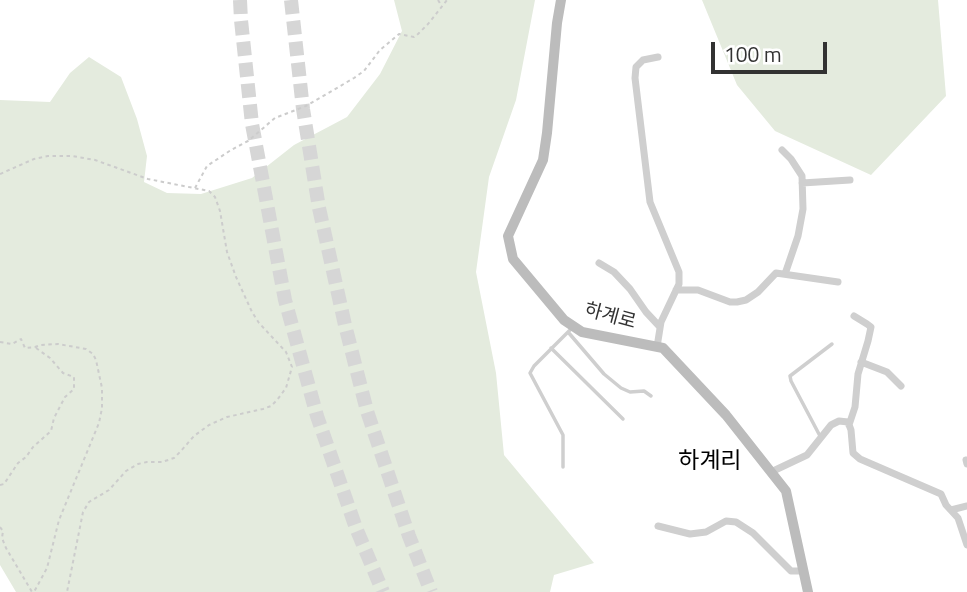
<!DOCTYPE html>
<meta charset="utf-8">
<style>
body{margin:0}
#map{position:relative;width:967px;height:592px;overflow:hidden;background:#fff;font-family:"Titillium Web",sans-serif}
canvas{display:block}
.scale{position:absolute;left:711px;top:42px;width:116px;height:32px;box-sizing:border-box;border:4px solid #323232;border-top:0;padding-left:9px;font-size:21px;line-height:24px;white-space:nowrap;color:#323232;-webkit-text-stroke:5px #fff;paint-order:stroke}
</style>
<div id="map">
<canvas width="967" height="592"></canvas>
<div class="scale">100 m</div>
</div>
<script>
const g = document.querySelector('canvas').getContext('2d');
g.lineJoin = 'round';
function fill(path, color) { g.fillStyle = color; g.fill(path, 'evenodd'); }
const shape = rows => new Path2D(rows.map(r => 'M' + r).join(''));
function strokePath(path, color, width, dash) { g.strokeStyle = color; g.lineWidth = width; g.lineCap = dash ? 'butt' : 'round'; g.setLineDash(dash || []); g.stroke(path); }
function label(font, color, halo, rows, align = 'center') {
  g.font = font + ' "Titillium Web","Noto Sans KR",sans-serif'; g.lineWidth = 7; g.setLineDash([]); g.textBaseline = 'middle'; g.strokeStyle = halo; g.fillStyle = color; for (const [text, x, y, turn = 0] of rows) {
    g.save(); g.translate(x, y); g.rotate((+turn || 0) * Math.PI / 180); g.textAlign = isNaN(turn) ? turn : align; if (halo) g.strokeText(text, 0, 0); g.fillText(text, 0, 0); g.restore();
  }
}
fill(shape([
 [394,0,535,0,516,100,489,177,476,272,496,373,504,455,594,563,554,575,550,592,16,592,0,565,0,100,50,102,70,73,89,57,121,77,137,119,147,156,144,182,167,193,201,194,252,178,294,145,347,117,380,74,402,31],
 [702,0,938,0,946,96,871,175,775,131,737,85]
]), '#e4ebde');
strokePath(shape([
 [240,0,241,20,252,124,285,300,317,416,356,528,383,592],
 [291,0,303,109,319,208,345,325,367,411,409,536,431,592]
]), '#d6d6d6', 14, [14, 7]);
strokePath(shape([
 [438,0,441,5],
 [0,174,34,159,48,156,72,156,95,160,148,179,209,191,215,197,220,211,227,252,236,277,252,312,259,323,286,352,292,367,286,388,277,400,271,406,263,409,227,417,209,425,194,436,180,452,174,458,162,462,147,462,138,464,126,471,109,490,89,502,83,512,67,592],
 [195,188,207,166,231,150,248,141,275,118,306,106,354,78,364,71,380,50,399,34,414,37,418,34,428,24,447,0],
 [0,342,12,344,21,339,25,348,35,347,41,345,58,344,86,349,93,354,96,360,102,388,102,408,99,423,59,520,47,568,34,592],
 [0,485,4,484,18,463,26,457,33,447,51,431,54,418,65,397,74,389,74,377,63,373,50,358,36,348],
 [0,527,3,531,2,538,6,548,32,592]
]), '#ccc', 2, [3.5, 3.5]);
strokePath(shape([
 [568,332,604,374,621,388,630,392,644,391,651,396],
 [551,348,623,419],
 [820,436,791,381,790,376,832,344],
 [563,467,563,435,530,373,534,366,571,329]
]), '#cfcfcf', 3.5);
strokePath(shape([
 [782,150,791,159,802,176,803,209,798,236,785,274],
 [802,183,850,180],
 [599,263,614,272,630,289,646,312,660,327],
 [676,290,698,290,730,302,737,302,746,300,758,292,776,273,838,282],
 [657,347,661,322,679,284,679,272,650,202,635,78,636,67,643,60,658,57],
 [861,362,887,372,901,386],
 [849,425,855,407,858,374,868,341,871,327,867,324,854,316],
 [966,460,967,464],
 [771,472,807,455,831,425,839,421,848,422,851,430,853,453,860,459,941,494,946,505,958,518,967,545],
 [951,510,967,506],
 [658,526,690,534,706,532,726,521,736,522,753,533,791,571,803,571]
]), '#cfcfcf', 7);
strokePath(shape([
 [561,0,557,23,547,133,543,160,508,236,513,259,564,320,582,332,663,348,726,415,786,491,808,592]
]), '#bcbcbc', 10);
label('19px', '#323232', '#fff', [
 ["하계로",610,317,15]
]);
label('23px', '#000', '#fff', [
 ["하계리",710,462]
]);
</script>
